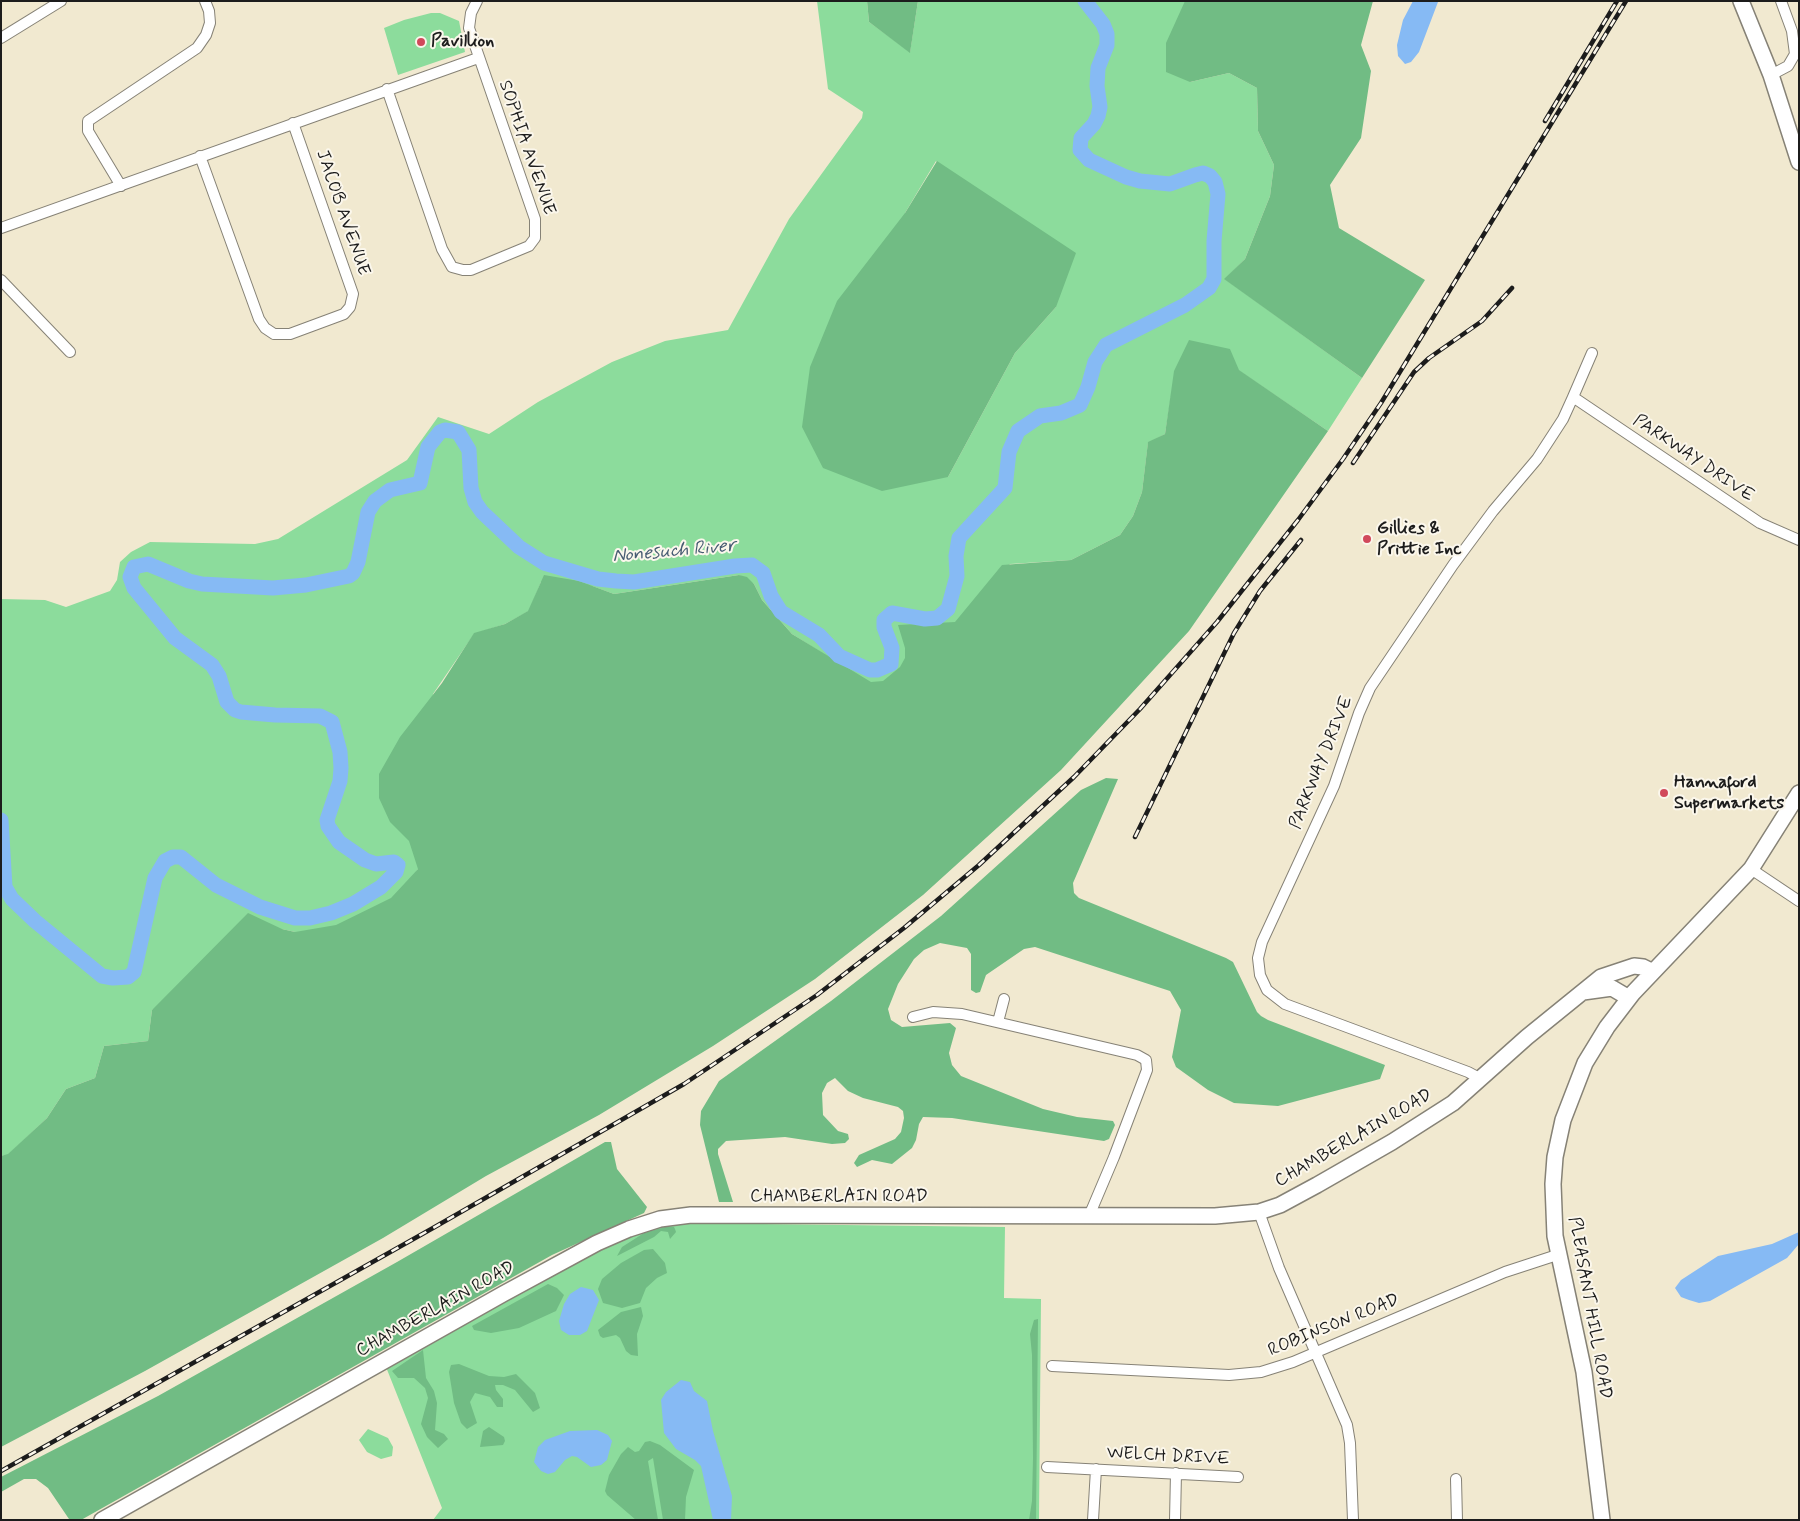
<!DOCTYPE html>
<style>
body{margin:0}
#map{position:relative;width:1800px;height:1521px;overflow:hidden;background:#f1e9d0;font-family:Mynerve,sans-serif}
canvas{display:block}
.frame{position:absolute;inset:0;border:2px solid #1c1c1c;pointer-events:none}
</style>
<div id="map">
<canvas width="1800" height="1521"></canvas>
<div class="frame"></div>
</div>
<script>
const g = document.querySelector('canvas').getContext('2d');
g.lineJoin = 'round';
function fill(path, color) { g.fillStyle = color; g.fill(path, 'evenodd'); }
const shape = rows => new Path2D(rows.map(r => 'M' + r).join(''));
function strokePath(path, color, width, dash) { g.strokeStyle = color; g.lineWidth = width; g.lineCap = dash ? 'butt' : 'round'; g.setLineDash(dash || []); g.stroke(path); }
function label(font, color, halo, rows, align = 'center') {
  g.font = font + ' Mynerve,sans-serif'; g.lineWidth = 4; g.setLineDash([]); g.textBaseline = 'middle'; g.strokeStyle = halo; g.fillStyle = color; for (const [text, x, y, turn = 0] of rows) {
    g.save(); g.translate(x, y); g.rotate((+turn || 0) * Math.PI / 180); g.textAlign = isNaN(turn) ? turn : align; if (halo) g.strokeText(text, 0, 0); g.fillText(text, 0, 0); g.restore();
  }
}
fill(shape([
 [817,1,867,1,869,22,910,52,918,1,1185,1,1190,82,1229,73,1257,88,1258,131,1274,165,1270,196,1245,259,1225,279,1362,378,1328,431,1238,370,1172,390,1165,434,1148,443,1142,492,1133,516,1120,535,1071,560,1010,564,897,700,792,634,762,600,754,584,739,575,614,594,592,586,541,582,529,611,505,624,474,634,433,694,418,869,368,949,282,929,152,1010,148,1041,104,1046,95,1078,66,1089,47,1118,8,1155,1,1156,1,599,45,600,66,607,110,591,117,580,120,562,131,552,150,542,255,544,278,539,407,460,438,417,489,434,538,402,612,362,665,341,728,330,789,219,862,118,863,112,828,89],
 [936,161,1056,307,1015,353,948,477,905,213],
 [431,13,440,13,459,21,465,52,398,75,384,28,404,20],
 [682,1223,1005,1227,1004,1298,1041,1299,1039,1520,433,1520,442,1508,386,1367,607,1244,656,1227],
 [368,1429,388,1438,393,1447,392,1456,381,1459,367,1452,359,1440]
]), '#8cdc9c');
fill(shape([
 [867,1,918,1,910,53,869,22],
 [1185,1,1373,1,1361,45,1371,71,1361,138,1330,185,1339,228,1425,280,1362,378,1224,279,1245,259,1270,196,1274,165,1258,131,1257,88,1229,73,1190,82,1166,72,1166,43],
 [937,161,1076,253,1056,307,1015,353,948,477,882,491,823,468,802,427,810,367,837,301,905,213],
 [1189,340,1230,349,1239,370,1328,431,1189,631,1061,770,923,895,815,979,713,1046,599,1115,486,1176,383,1238,145,1371,1,1447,1,1156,8,1154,47,1118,66,1089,95,1078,104,1046,148,1041,152,1010,248,913,282,929,295,932,336,925,391,898,418,869,409,841,390,822,379,798,379,774,400,737,442,683,474,633,505,624,528,611,544,575,579,581,614,594,739,575,747,577,754,584,762,600,792,634,871,682,883,681,900,667,905,658,905,648,898,625,955,622,1002,565,1071,560,1120,535,1133,516,1142,492,1148,442,1165,434,1174,371],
 [1106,778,1118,779,1073,883,1074,893,1079,898,1226,958,1233,962,1257,1012,1261,1016,1268,1020,1385,1065,1380,1079,1278,1106,1234,1103,1208,1090,1176,1067,1172,1057,1181,1010,1170,991,1035,947,1024,949,986,975,980,992,976,993,971,990,971,954,967,948,940,943,924,950,914,959,898,984,888,1009,891,1020,902,1027,950,1023,956,1028,949,1053,952,1065,961,1076,1043,1109,1077,1117,1113,1121,1115,1125,1109,1139,1104,1141,952,1118,923,1117,919,1124,916,1140,912,1148,892,1164,872,1160,857,1167,854,1163,859,1155,895,1139,901,1132,904,1118,903,1111,898,1107,863,1098,848,1091,835,1078,827,1083,822,1093,823,1115,838,1131,848,1134,849,1139,845,1143,832,1144,785,1137,726,1141,718,1149,718,1154,733,1202,719,1202,700,1125,701,1111,719,1081,831,1001,941,916,1081,790],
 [605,1142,611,1142,617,1169,647,1207,644,1213,552,1255,81,1520,69,1519,48,1488,36,1479,24,1479,1,1492,1,1477,158,1396,397,1262],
 [665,1227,674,1227,675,1229,676,1232,670,1239,668,1232,661,1231,654,1237,617,1256,622,1247,644,1233],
 [653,1249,665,1263,667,1273,657,1278,646,1288,640,1303,622,1308,603,1303,598,1289,602,1279,621,1263,644,1250],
 [548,1284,557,1288,564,1295,556,1311,519,1328,491,1333,474,1330,472,1326],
 [641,1307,643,1316,637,1334,638,1356,631,1355,626,1351,620,1338,616,1335,603,1338,600,1336,598,1330,621,1312],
 [1038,1319,1036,1520,1029,1520,1032,1501,1033,1458,1032,1355,1030,1334,1034,1320],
 [423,1350,426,1378,434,1391,437,1403,435,1430,444,1434,448,1439,438,1448,427,1437,421,1424,428,1398,425,1388,414,1378,398,1378,392,1371],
 [459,1364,489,1376,504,1377,516,1374,535,1393,540,1408,533,1412,515,1390,503,1385,495,1385,496,1390,503,1399,503,1407,497,1407,490,1397,475,1393,470,1402,477,1423,467,1429,461,1423,454,1403,449,1372,451,1365],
 [489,1427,504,1437,505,1441,503,1445,480,1447,483,1431],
 [650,1441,660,1445,694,1470,686,1497,685,1520,663,1520,653,1458,648,1461,658,1520,636,1520,607,1495,605,1491,609,1475,621,1454,628,1447,635,1452,639,1451,645,1442]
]), '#71bc84');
fill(shape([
 [1413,1,1438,2,1419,52,1411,62,1405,64,1398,56,1397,45,1403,20],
 [1799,1232,1799,1244,1787,1258,1710,1301,1699,1303,1689,1300,1681,1297,1675,1288,1681,1280,1718,1256,1772,1244],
 [581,1287,593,1290,599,1300,587,1331,580,1335,569,1335,561,1330,559,1321,564,1304,570,1294],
 [681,1380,690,1382,694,1391,707,1401,713,1431,732,1496,731,1520,713,1520,701,1466,695,1460,676,1449,664,1433,661,1400,666,1392],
 [570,1431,597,1430,608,1435,612,1441,607,1460,601,1465,591,1467,577,1457,572,1456,565,1460,555,1472,548,1474,541,1471,534,1462,538,1447,545,1440]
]), '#86baf4');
strokePath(shape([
 [1,820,5,887,12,899,35,921,102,976,113,978,128,977,134,972,155,878,165,861,173,857,181,857,216,885,260,907,295,918,310,918,331,913,353,904,381,887,396,872,398,865,394,862,376,864,365,860,339,842,328,826,327,820,340,781,341,768,340,752,332,722,320,716,275,715,241,712,235,710,227,702,219,676,212,665,175,638,134,588,130,577,134,567,148,564,189,581,202,584,273,588,306,585,349,576,353,573,358,562,368,512,375,501,390,490,420,483,428,447,440,432,445,430,458,432,469,450,471,488,475,502,482,512,519,547,544,563,598,579,616,581,634,582,735,566,752,565,763,573,771,596,781,612,819,635,839,656,870,670,877,670,891,664,892,648,884,627,884,620,892,613,925,619,937,618,948,609,957,576,956,556,959,538,1005,488,1009,452,1018,431,1040,416,1061,413,1080,405,1088,387,1095,362,1106,345,1185,305,1209,288,1214,279,1214,241,1218,194,1215,182,1210,176,1203,173,1195,175,1170,184,1140,181,1126,177,1089,160,1080,150,1081,138,1094,124,1098,116,1100,107,1097,86,1098,68,1107,45,1107,34,1103,24,1085,1]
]), '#86baf4', 15);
const street = shape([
 [1,38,61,1],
 [1771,75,1788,66,1795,54,1792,31,1781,1],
 [387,89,442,249,452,267,463,270,471,270,529,246,535,238,535,219,469,28,471,13,477,1],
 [200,156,259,319,265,328,274,334,290,334,344,314,350,307,353,294,293,123],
 [121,186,88,131,88,121,197,48,206,35,210,23,209,11,205,1],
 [1,228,478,58],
 [1,280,70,352],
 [1573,397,1592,353],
 [1751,869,1799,901],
 [913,1017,933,1012,962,1014,1137,1055,1146,1060,1147,1070,1114,1157,1089,1216],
 [998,1022,1004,999],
 [1481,1079,1468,1072,1285,1004,1267,990,1260,975,1258,958,1262,942,1334,786,1359,713,1370,688,1453,565,1493,511,1537,459,1563,419,1573,397,1760,523,1799,540],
 [1259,1212,1279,1268,1347,1425,1350,1443,1353,1520],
 [1052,1366,1229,1375,1261,1372,1293,1362,1505,1272,1557,1255],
 [1047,1467,1238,1477],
 [1456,1479,1457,1520],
 [1093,1520,1096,1469],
 [1175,1520,1176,1473]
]);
const secondary = shape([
 [1741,1,1771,75,1799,162],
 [1583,992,1612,988,1629,998],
 [102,1520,503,1294,597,1243,629,1229,660,1219,691,1215,1215,1216,1259,1212,1280,1205,1317,1185,1392,1142,1453,1103,1527,1037,1601,977,1634,966,1643,967,1653,972],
 [1602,1520,1584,1372,1555,1236,1553,1184,1555,1157,1563,1120,1585,1063,1607,1027,1633,993,1751,869,1799,793]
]);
strokePath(street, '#868276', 12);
strokePath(secondary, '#868276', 18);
strokePath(street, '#fff', 10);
strokePath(secondary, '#fff', 15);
const rail = shape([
 [1545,121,1617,1],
 [1353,463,1414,372,1429,358,1482,321,1512,288],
 [1135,837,1234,633,1260,591,1301,540],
 [1,1471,433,1228,684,1084,817,995,904,928,979,865,1074,777,1140,709,1217,622,1298,520,1343,459,1381,403,1626,1]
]);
strokePath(rail, '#1c1c1c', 4.5);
strokePath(rail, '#fbf7ec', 2.5, [8]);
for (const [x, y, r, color] of [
 [421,42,5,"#d1495b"],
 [1367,539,5,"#d1495b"],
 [1664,793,5,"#d1495b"]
]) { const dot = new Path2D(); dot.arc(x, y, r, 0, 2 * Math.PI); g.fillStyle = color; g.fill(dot); strokePath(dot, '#fbf7ec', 2); }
label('bold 18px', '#1c1c1c', '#fbf7ec', [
 ["Pavillion",431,42],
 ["Gillies &",1377,529],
 ["Prittie Inc",1377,550],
 ["Hannaford",1674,783],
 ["Supermarkets",1674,804]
], 'left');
label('18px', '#1c1c1c', '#fbf7ec', [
 ["SOPHIA AVENUE",526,148,71],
 ["JACOB AVENUE",342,213,71],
 ["PARKWAY DRIVE",1693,459,34],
 ["PARKWAY DRIVE",1322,763,-68],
 ["CHAMBERLAIN ROAD",1354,1139,-30],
 ["CHAMBERLAIN ROAD",839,1197],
 ["PLEASANT HILL ROAD",1589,1308,80],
 ["CHAMBERLAIN ROAD",436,1310,-29],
 ["ROBINSON ROAD",1334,1326,-22],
 ["WELCH DRIVE",1168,1457,3]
]);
label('italic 19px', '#465b72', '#fbf7ec', [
 ["Nonesuch River",674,552,-5]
]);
</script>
